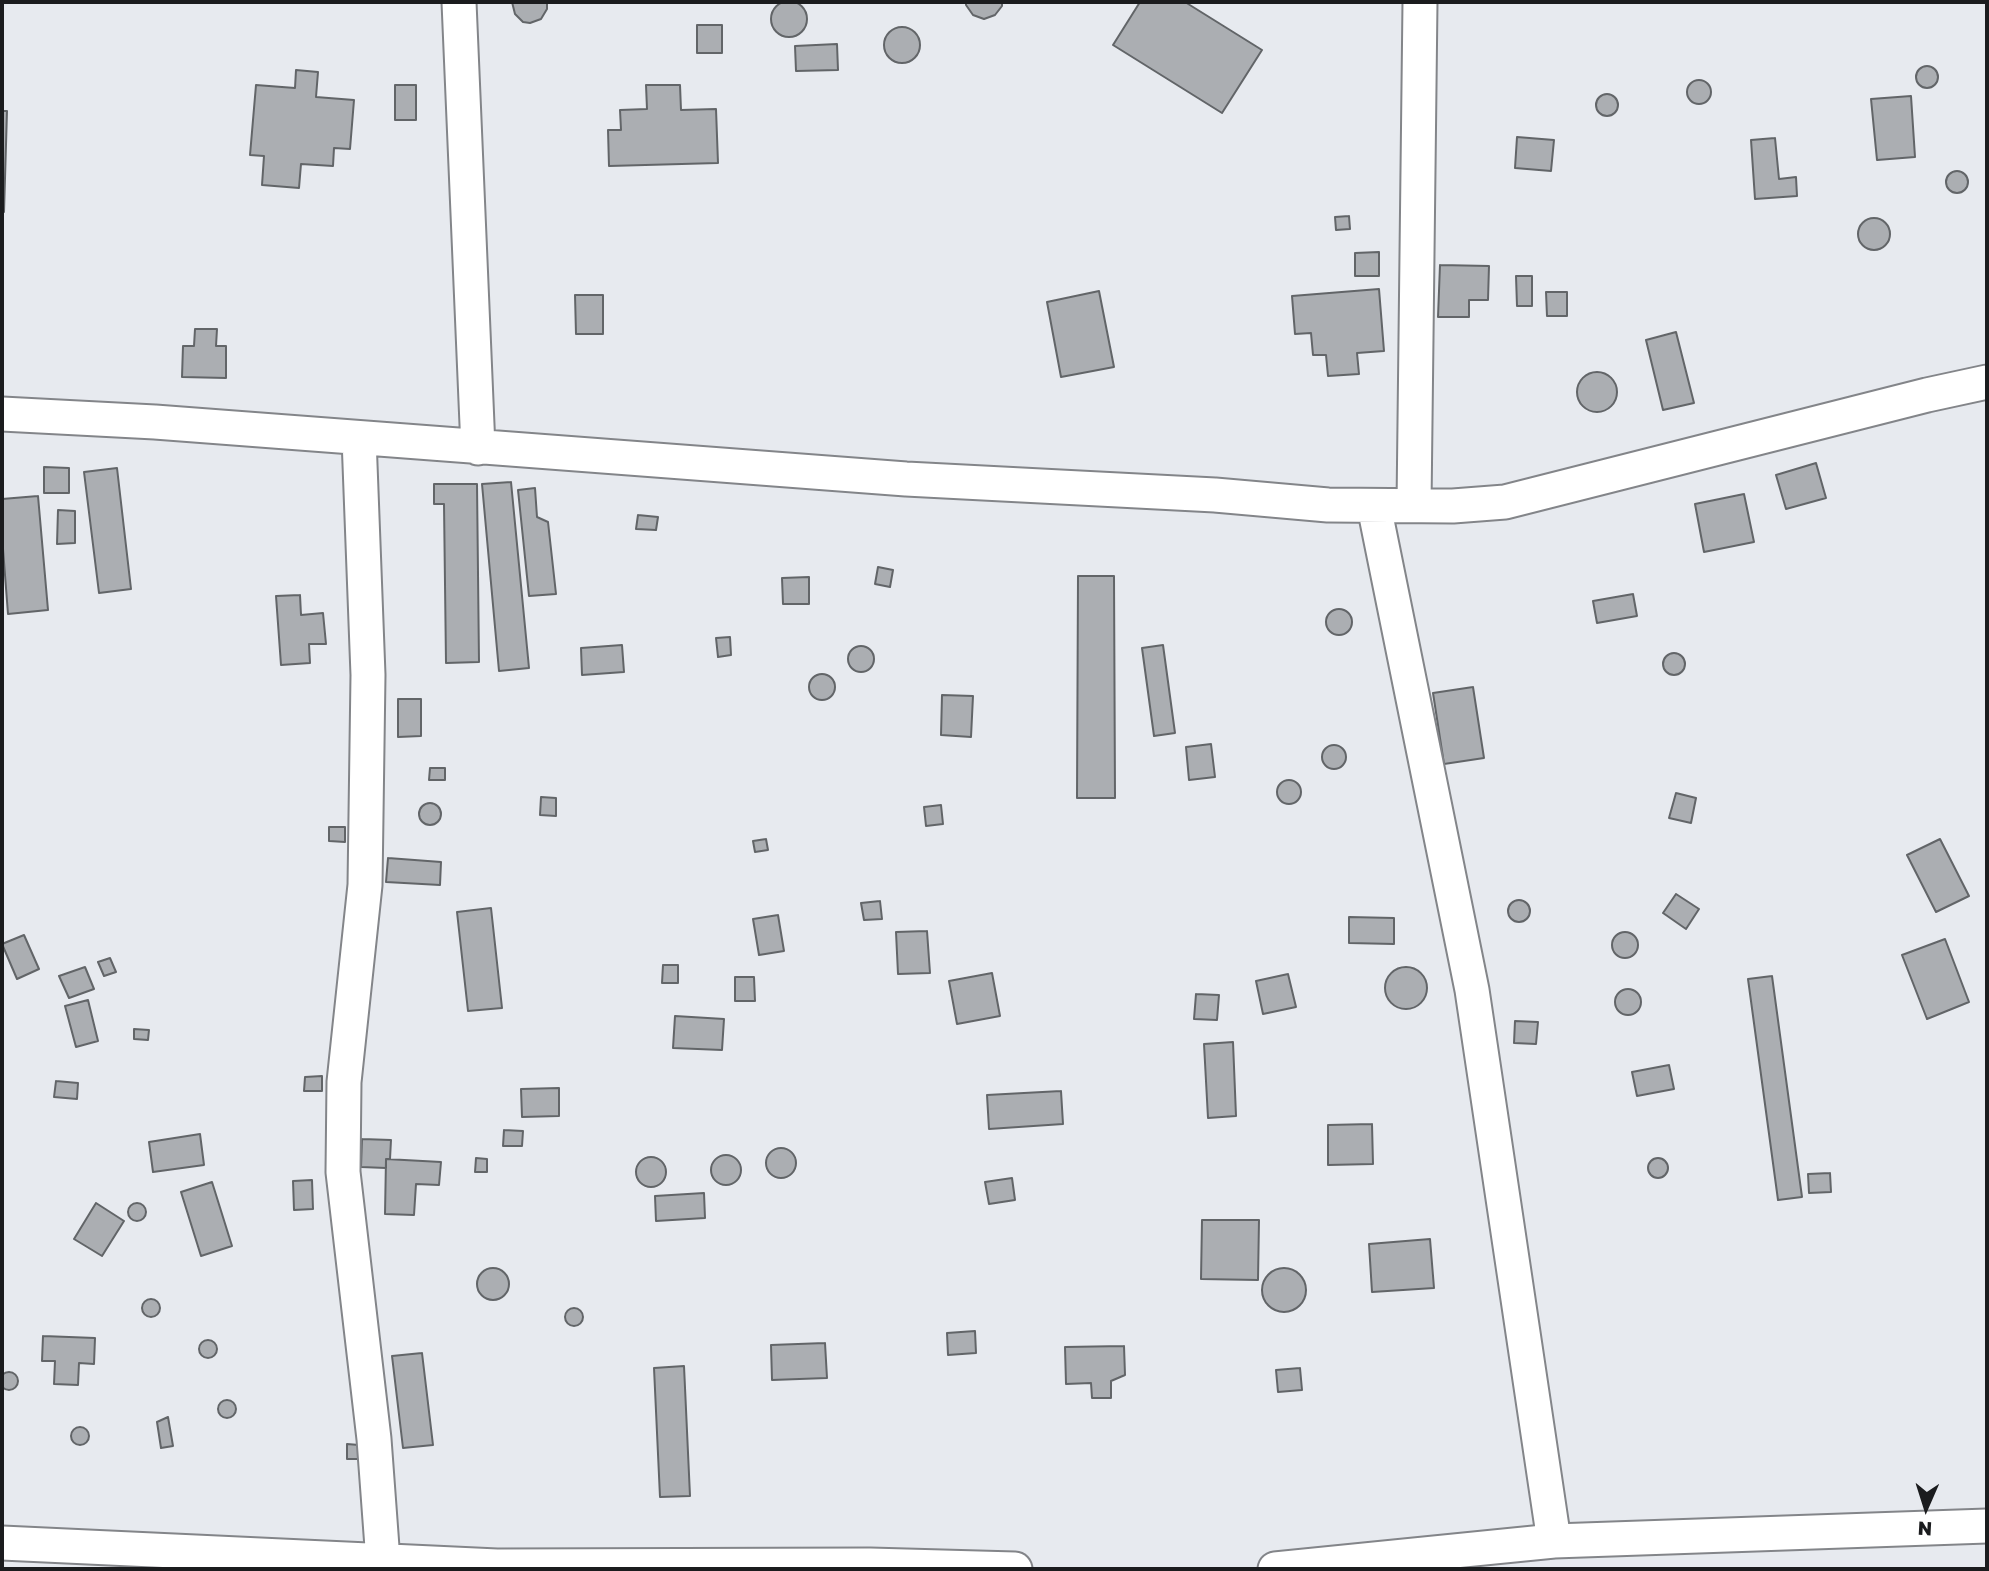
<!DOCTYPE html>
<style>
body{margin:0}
#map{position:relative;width:1989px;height:1571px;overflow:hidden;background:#e7eaef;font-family:"Golos Text",sans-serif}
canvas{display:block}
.frame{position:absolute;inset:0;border:4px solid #1b1c1e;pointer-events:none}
.north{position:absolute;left:1891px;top:1473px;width:70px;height:70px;-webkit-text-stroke:5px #fff;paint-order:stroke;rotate:183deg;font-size:19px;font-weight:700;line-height:28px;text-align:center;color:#1b1c1e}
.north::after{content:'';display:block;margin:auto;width:24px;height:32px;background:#1b1c1e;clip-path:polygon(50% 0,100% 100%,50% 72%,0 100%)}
</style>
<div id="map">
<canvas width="1989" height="1571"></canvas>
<div class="frame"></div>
<div class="north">N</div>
</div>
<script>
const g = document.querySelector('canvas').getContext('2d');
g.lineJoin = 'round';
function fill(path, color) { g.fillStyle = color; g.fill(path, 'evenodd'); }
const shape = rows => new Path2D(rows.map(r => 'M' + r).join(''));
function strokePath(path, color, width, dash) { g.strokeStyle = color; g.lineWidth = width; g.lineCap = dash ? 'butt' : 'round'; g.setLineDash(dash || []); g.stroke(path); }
const building = shape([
 '771 19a18 18 0 1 1 36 0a18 18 0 1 1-36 0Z',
 [512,2,547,2,547,9,541,19,530,23,523,22,515,14,512,2],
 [966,2,1002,2,1002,6,995,15,984,19,973,15,966,5,966,2],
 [1140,2,1185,2,1262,50,1222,113,1113,45,1140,2],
 [697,25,722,25,722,53,697,53,697,25],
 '884 45a18 18 0 1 1 36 0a18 18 0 1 1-36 0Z',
 [837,44,838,70,796,71,795,46,837,44],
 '1916 77a11 11 0 1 1 22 0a11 11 0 1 1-22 0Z',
 [296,70,318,72,316,97,354,100,350,149,334,148,333,166,301,164,299,188,262,185,264,156,250,155,256,85,295,88,296,70],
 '1687 92a12 12 0 1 1 24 0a12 12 0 1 1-24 0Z',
 [395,85,416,85,416,120,395,120,395,85],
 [646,85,680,85,681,110,716,109,718,163,609,166,608,130,621,130,620,110,647,109,646,85],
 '1596 105a11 11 0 1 1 22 0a11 11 0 1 1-22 0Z',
 [1911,96,1915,157,1877,160,1871,99,1911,96],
 [2,111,7,111,4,212,2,211,2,111],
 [1517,137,1554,140,1551,171,1515,168,1517,137],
 [1775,138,1779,179,1796,177,1797,196,1755,199,1751,140,1775,138],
 '1946 182a11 11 0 1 1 22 0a11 11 0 1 1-22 0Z',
 [1349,216,1350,229,1336,230,1335,217,1349,216],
 '1858 234a16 16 0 1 1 32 0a16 16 0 1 1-32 0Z',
 [1379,252,1379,276,1355,276,1355,253,1379,252],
 [1440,265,1489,266,1488,300,1469,300,1469,317,1438,317,1440,265],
 [1516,276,1532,276,1532,306,1517,306,1516,276],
 [1379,289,1384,351,1357,353,1359,374,1328,376,1326,355,1313,355,1311,333,1295,334,1292,296,1379,289],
 [1099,291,1114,367,1061,377,1047,302,1099,291],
 [1546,292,1567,292,1567,316,1547,316,1546,292],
 [575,295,603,295,603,334,576,334,575,295],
 [195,329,217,329,216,346,226,346,226,378,182,377,183,346,194,346,195,329],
 [1676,332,1694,403,1663,410,1646,340,1676,332],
 '1577 392a20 20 0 1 1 40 0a20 20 0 1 1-40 0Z',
 [1816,463,1826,498,1786,509,1776,475,1816,463],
 [44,467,69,468,69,493,44,493,44,467],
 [117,468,131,589,99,593,84,472,117,468],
 [511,482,529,668,499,671,482,484,511,482],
 [434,484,477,484,479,662,446,663,444,504,434,504,434,484],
 [535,488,537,517,548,522,556,594,529,596,518,490,535,488],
 [1744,494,1754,542,1704,552,1695,504,1744,494],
 [38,496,48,610,8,614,2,536,2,499,38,496],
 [58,510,75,511,75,543,57,544,58,510],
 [638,515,658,517,656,530,636,529,638,515],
 [878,567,893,570,890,587,875,584,878,567],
 [1078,576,1114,576,1115,798,1077,798,1078,576],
 [809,577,809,604,783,604,782,578,809,577],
 [1633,594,1637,616,1597,623,1593,601,1633,594],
 [300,595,301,615,323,613,326,644,309,644,310,663,281,665,276,596,300,595],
 '1326 622a13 13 0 1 1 26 0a13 13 0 1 1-26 0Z',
 [730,637,731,655,718,657,716,638,730,637],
 [622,645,624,672,582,675,581,648,622,645],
 [1163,645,1175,733,1154,736,1142,648,1163,645],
 '848 659a13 13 0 1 1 26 0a13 13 0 1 1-26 0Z',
 '1663 664a11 11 0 1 1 22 0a11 11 0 1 1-22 0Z',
 '809 687a13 13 0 1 1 26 0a13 13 0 1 1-26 0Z',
 [1473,687,1484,758,1444,764,1433,693,1473,687],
 [942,695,973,696,971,737,941,735,942,695],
 [398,699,421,699,421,736,398,737,398,699],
 [1211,744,1215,777,1189,780,1186,747,1211,744],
 '1322 757a12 12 0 1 1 24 0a12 12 0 1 1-24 0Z',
 [430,768,445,768,445,780,429,780,430,768],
 '1277 792a12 12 0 1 1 24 0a12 12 0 1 1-24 0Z',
 [1676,793,1696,798,1691,823,1669,818,1676,793],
 [541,797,556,798,556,816,540,815,541,797],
 '419 814a11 11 0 1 1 22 0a11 11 0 1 1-22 0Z',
 [941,805,943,824,926,826,924,807,941,805],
 [329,827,345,827,345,842,329,841,329,827],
 [766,839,768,850,755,852,753,841,766,839],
 [1940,839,1969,896,1936,912,1907,855,1940,839],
 [388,858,441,862,440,885,386,882,388,858],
 [1676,894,1699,909,1686,929,1663,913,1676,894],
 '1508 911a11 11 0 1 1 22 0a11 11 0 1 1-22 0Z',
 [880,901,882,919,864,920,861,903,880,901],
 [491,908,502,1008,468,1011,457,912,491,908],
 [778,915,784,951,759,955,753,919,778,915],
 [1349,917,1394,918,1394,944,1349,943,1349,917],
 [927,931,930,973,898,974,896,932,927,931],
 '1612 945a13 13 0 1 1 26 0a13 13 0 1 1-26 0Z',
 [24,935,39,969,17,979,2,944,24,935],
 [1945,939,1969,1002,1927,1019,1902,955,1945,939],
 [110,958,116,972,104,976,98,962,110,958],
 [663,965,678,965,678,983,662,983,663,965],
 [85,967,94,989,69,998,59,976,85,967],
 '1385 988a21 21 0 1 1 42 0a21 21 0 1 1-42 0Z',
 [992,973,1000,1016,957,1024,949,981,992,973],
 [1288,974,1296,1007,1263,1014,1256,981,1288,974],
 [1772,976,1802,1197,1778,1200,1748,979,1772,976],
 [735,977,754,977,755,1001,735,1001,735,977],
 '1615 1002a13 13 0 1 1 26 0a13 13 0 1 1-26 0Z',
 [1196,994,1219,995,1217,1020,1194,1019,1196,994],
 [88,1000,98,1041,76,1047,65,1006,88,1000],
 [675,1016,724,1019,722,1050,673,1048,675,1016],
 [1515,1021,1538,1022,1536,1044,1514,1043,1515,1021],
 [134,1029,149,1030,148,1040,134,1039,134,1029],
 [1233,1042,1236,1116,1208,1118,1204,1044,1233,1042],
 [1669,1065,1674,1089,1637,1096,1632,1072,1669,1065],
 [322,1076,322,1091,304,1091,305,1077,322,1076],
 [56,1081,78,1083,77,1099,54,1097,56,1081],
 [559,1088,559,1116,522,1117,521,1089,559,1088],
 [1061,1091,1063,1124,989,1129,987,1095,1061,1091],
 [1372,1124,1373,1164,1328,1165,1328,1125,1372,1124],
 [504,1130,523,1131,522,1146,503,1146,504,1130],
 [200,1134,204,1165,153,1172,149,1142,200,1134],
 [362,1139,391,1140,390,1159,386,1159,386,1168,361,1167,362,1139],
 '766 1163a15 15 0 1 1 30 0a15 15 0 1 1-30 0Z',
 '711 1170a15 15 0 1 1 30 0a15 15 0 1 1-30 0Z',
 '636 1172a15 15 0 1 1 30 0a15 15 0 1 1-30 0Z',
 '1648 1168a10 10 0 1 1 20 0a10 10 0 1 1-20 0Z',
 [476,1158,487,1159,487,1172,475,1172,476,1158],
 [386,1159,441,1162,439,1185,416,1184,414,1215,385,1214,386,1159],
 [1830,1173,1831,1192,1809,1193,1808,1174,1830,1173],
 [1012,1178,1015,1200,989,1204,985,1182,1012,1178],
 [312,1180,313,1209,294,1210,293,1181,312,1180],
 [212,1182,232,1246,201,1256,181,1192,212,1182],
 [704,1193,705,1218,656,1221,655,1196,704,1193],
 '128 1212a9 9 0 1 1 18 0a9 9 0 1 1-18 0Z',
 [96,1203,124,1221,102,1256,74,1239,96,1203],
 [1202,1220,1259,1220,1258,1280,1201,1279,1202,1220],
 [1430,1239,1434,1288,1372,1292,1369,1244,1430,1239],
 '1262 1290a22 22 0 1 1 44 0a22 22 0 1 1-44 0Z',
 '477 1284a16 16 0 1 1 32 0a16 16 0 1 1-32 0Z',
 '142 1308a9 9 0 1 1 18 0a9 9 0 1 1-18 0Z',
 '565 1317a9 9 0 1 1 18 0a9 9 0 1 1-18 0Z',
 [975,1331,976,1353,948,1355,947,1333,975,1331],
 [43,1336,95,1338,94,1364,79,1363,78,1385,54,1384,55,1361,42,1361,43,1336],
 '199 1349a9 9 0 1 1 18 0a9 9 0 1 1-18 0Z',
 [825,1343,827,1378,772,1380,771,1345,825,1343],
 [1124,1346,1125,1375,1111,1381,1111,1398,1092,1398,1091,1383,1066,1384,1065,1347,1124,1346],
 [422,1353,433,1445,403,1448,392,1356,422,1353],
 [684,1366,690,1496,660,1497,654,1368,684,1366],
 [1300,1368,1302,1390,1278,1392,1276,1370,1300,1368],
 '0 1381a9 9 0 1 1 18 0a9 9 0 1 1-18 0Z',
 '218 1409a9 9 0 1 1 18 0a9 9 0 1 1-18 0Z',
 [168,1417,173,1446,161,1448,157,1422,168,1417],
 '71 1436a9 9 0 1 1 18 0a9 9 0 1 1-18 0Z',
 [347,1444,359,1445,359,1459,347,1459,347,1444]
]);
fill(building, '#abaeb2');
strokePath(building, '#626568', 2);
const minor = shape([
 [459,2,478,448],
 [2,414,155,422,906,479,1215,495,1328,505,1453,506,1505,502,1927,395,1987,382],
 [359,438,368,675,365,885,344,1082,343,1172,374,1439,383,1561],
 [1414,505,1420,2],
 [1374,506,1472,990,1554,1541],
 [2,1543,497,1566,870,1565,1015,1569],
 [1275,1569,1554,1541,1987,1526]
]);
strokePath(minor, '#838589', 37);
strokePath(minor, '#fff', 33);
</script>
